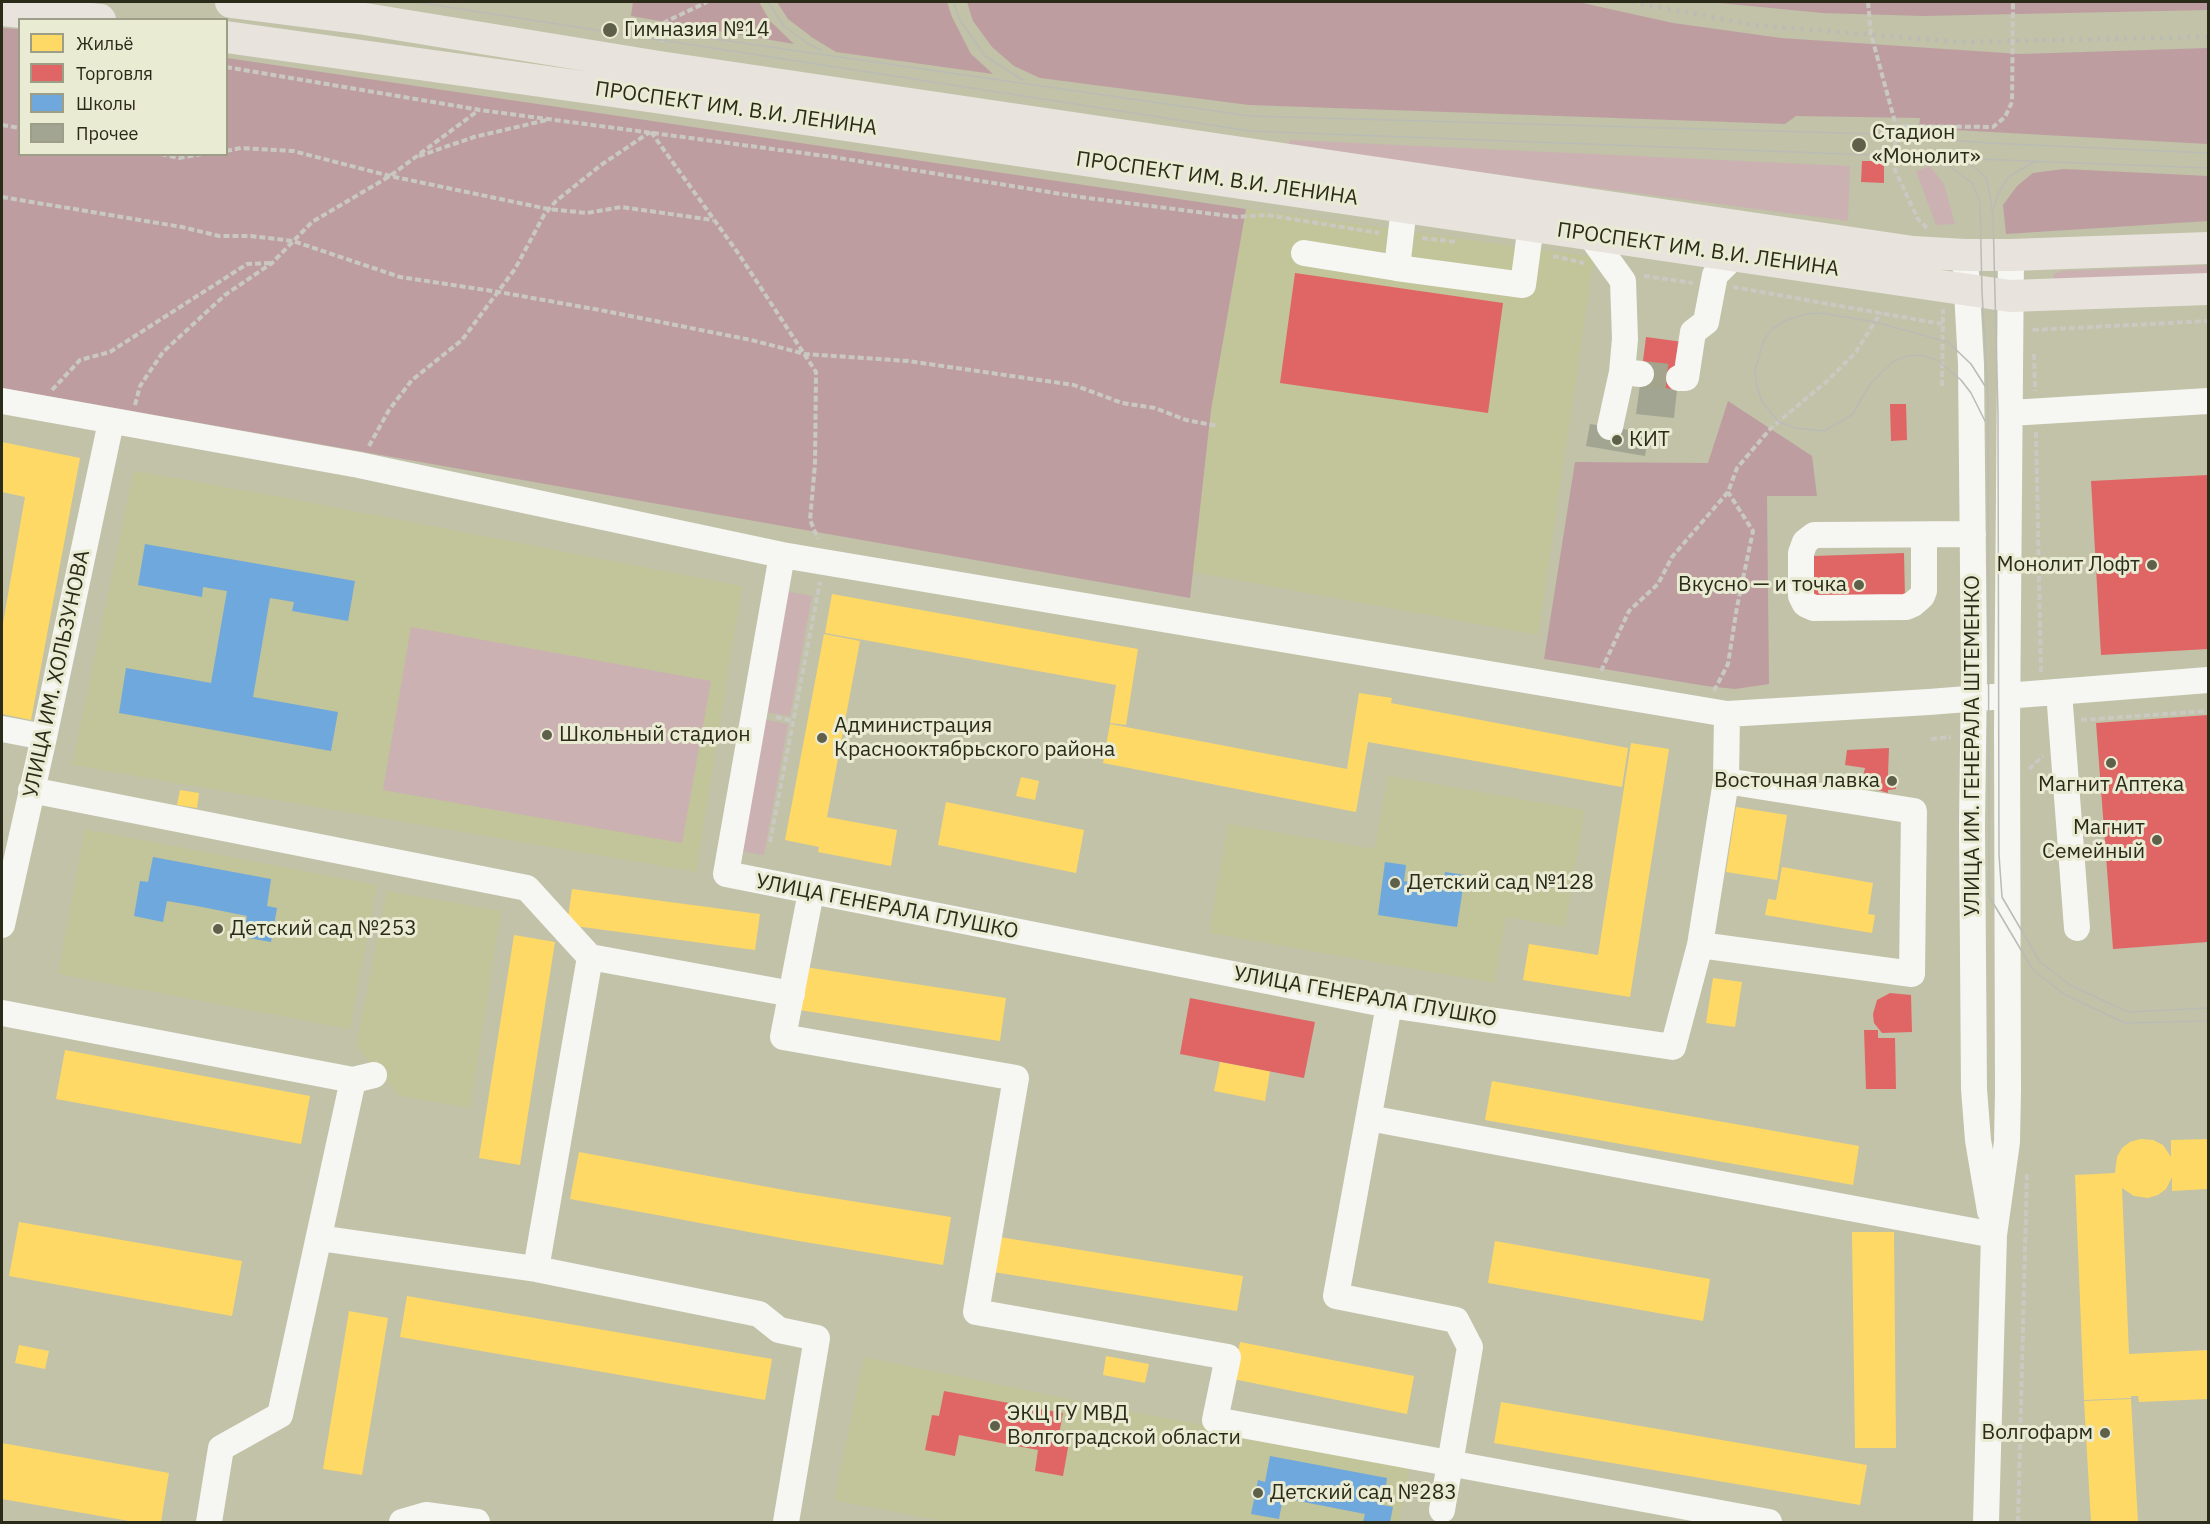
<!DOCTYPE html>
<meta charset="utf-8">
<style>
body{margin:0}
#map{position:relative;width:2210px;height:1524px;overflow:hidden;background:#c1c2a8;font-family:"IBM Plex Sans",sans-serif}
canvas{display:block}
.frame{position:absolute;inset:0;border:3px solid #2a2b18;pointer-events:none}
.legend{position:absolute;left:18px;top:18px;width:210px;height:138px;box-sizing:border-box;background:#eaebd3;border:2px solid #9d9e88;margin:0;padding:8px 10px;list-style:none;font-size:18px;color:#2a2b18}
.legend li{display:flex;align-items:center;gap:12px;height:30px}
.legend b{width:30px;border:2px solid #9d9e88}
</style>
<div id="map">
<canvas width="2210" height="1524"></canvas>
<div class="frame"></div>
<ul class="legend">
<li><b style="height:16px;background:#ffd966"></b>Жильё</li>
<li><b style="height:16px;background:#e06666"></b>Торговля</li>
<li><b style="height:16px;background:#6fa8dc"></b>Школы</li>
<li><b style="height:16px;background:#a1a592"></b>Прочее</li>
</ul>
</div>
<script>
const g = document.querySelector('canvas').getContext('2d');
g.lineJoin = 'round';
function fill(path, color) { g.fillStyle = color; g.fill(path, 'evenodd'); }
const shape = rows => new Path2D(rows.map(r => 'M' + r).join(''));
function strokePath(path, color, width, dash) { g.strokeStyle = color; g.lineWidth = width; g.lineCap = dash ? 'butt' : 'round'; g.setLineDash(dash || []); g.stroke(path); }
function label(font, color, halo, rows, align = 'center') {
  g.font = font + ' "IBM Plex Sans",sans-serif'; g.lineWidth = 6; g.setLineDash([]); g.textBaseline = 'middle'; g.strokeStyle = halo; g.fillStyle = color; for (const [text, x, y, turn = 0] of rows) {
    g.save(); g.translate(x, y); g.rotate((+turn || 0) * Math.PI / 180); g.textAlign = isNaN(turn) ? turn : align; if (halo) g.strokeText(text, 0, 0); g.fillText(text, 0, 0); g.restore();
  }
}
fill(shape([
 [1246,209,1594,257,1538,635,1193,572,1211,410],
 [134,471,271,495,742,586,696,872,72,765],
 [1388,776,1585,810,1565,927,1506,917,1495,983,1209,933,1228,824,1375,849],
 [85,829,377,885,350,1029,58,974],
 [387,891,501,911,470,1108,400,1096,356,1046],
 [864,1357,1128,1411,1410,1464,1399,1522,947,1522,834,1500]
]), '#c2c49a');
fill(shape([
 [1290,140,1850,166,1848,221,1287,147],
 [1930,166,1944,184,1955,224,1936,225,1916,171],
 [2208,265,2208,281,2053,279,2054,274,2061,271],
 [780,590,812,596,790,716,758,711],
 [411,627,711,681,682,843,383,790],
 [757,718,788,724,764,855,734,850]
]), '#ccb1b2');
fill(shape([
 [633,2,759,2,770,21,794,44,631,16],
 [777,2,947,2,952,17,971,54,993,74,836,52,813,38,788,19],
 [967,2,1578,2,1673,23,1781,38,2020,54,2208,48,2208,144,1919,128,1920,118,1796,116,1785,124,1249,105,1040,78,1014,66,992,47,973,21],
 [1708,2,2208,2,2208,10,1922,16,1823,13],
 [2,28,19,29,20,154,226,154,227,58,1246,209,1211,410,1190,598,2,388],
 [2064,169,2208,176,2208,221,2006,234,2003,205,2017,186,2033,173],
 [1728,401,1812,456,1817,496,1767,496,1769,684,1735,689,1706,686,1544,659,1575,462,1708,463]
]), '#be9da1');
fill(shape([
 [2,442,80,458,31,720,2,714,2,629,25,497,2,492],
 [832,594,1138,649,1126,725,1110,723,1116,685,825,633],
 [824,634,860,641,827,817,897,830,891,866,818,852,819,847,785,840],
 [1359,693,1392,698,1391,703,1628,748,1622,787,1368,742,1356,812,1103,763,1110,724,1347,769],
 [1631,743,1669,749,1630,997,1523,980,1529,944,1598,955],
 [1021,777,1039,781,1035,800,1016,796],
 [180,790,199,793,197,808,177,805],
 [946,802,1084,830,1076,873,938,845],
 [1736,807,1787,815,1777,880,1726,872],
 [1782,867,1873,883,1868,914,1875,915,1872,933,1765,915,1768,899,1776,900],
 [572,889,760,914,755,950,567,925],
 [514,935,555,942,520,1165,479,1158],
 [805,967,1006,998,1000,1041,799,1010],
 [1713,978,1742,982,1735,1027,1706,1023],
 [65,1050,310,1096,301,1144,56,1099],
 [1220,1062,1270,1071,1265,1101,1214,1091],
 [1492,1081,1859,1146,1853,1185,1485,1120],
 [2140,1139,2153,1140,2163,1145,2171,1157,2171,1140,2208,1139,2208,1189,2172,1191,2172,1177,2166,1189,2158,1195,2148,1198,2134,1196,2122,1188,2129,1354,2208,1350,2208,1399,2139,1402,2138,1396,2131,1396,2131,1398,2084,1400,2075,1175,2115,1173,2117,1157,2122,1148,2130,1142],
 [579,1152,795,1192,951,1217,943,1265,787,1239,570,1199],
 [19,1222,242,1261,232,1316,9,1276],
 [1852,1232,1894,1232,1896,1448,1855,1448],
 [993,1236,1243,1276,1237,1311,987,1271],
 [1495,1241,1710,1279,1703,1321,1488,1283],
 [407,1296,772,1359,765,1400,400,1337],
 [349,1311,388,1318,362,1475,323,1469],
 [1240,1342,1414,1376,1407,1414,1233,1379],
 [19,1345,49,1351,45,1369,15,1363],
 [1106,1356,1149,1364,1145,1383,1103,1375],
 [2131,1399,2138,1522,2091,1522,2084,1401],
 [1501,1402,1867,1465,1860,1505,1494,1443],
 [2,1443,169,1473,161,1522,135,1522,2,1499]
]), '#ffd966');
fill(shape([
 [1862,161,1884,161,1884,183,1861,182],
 [1295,273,1503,303,1488,413,1280,383],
 [1646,337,1683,342,1677,390,1640,385],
 [1890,404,1906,404,1907,440,1891,441],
 [2208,475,2208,649,2101,655,2091,481],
 [1904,553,1905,597,1814,599,1813,556],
 [2208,715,2208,942,2113,949,2096,723],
 [1889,748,1888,775,1896,775,1896,789,1888,790,1888,793,1861,785,1865,768,1845,765,1847,750],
 [1890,993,1911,995,1912,1032,1882,1033,1874,1023,1873,1014,1877,1000],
 [1190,998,1315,1022,1304,1078,1180,1054],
 [1864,1030,1878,1030,1878,1038,1895,1038,1896,1089,1866,1089],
 [944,1391,1063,1413,1058,1440,1069,1442,1063,1476,1035,1471,1038,1450,959,1435,955,1456,925,1450,932,1415,939,1416]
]), '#e06666');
fill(shape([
 [145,544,355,581,348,621,292,611,294,602,270,598,253,697,338,712,331,751,119,713,126,668,211,683,227,591,203,587,202,597,138,585],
 [153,857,271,879,267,906,277,908,271,942,243,937,247,916,197,906,167,901,163,922,134,916,140,881,148,882],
 [1385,862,1406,865,1404,881,1443,887,1445,872,1465,875,1457,927,1378,915],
 [1270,1456,1387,1478,1383,1505,1393,1507,1390,1522,1363,1522,1365,1514,1283,1498,1279,1519,1251,1514,1258,1480,1265,1482]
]), '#6fa8dc');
fill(shape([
 [1640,385,1677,390,1674,418,1636,414],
 [1590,424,1649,433,1645,456,1586,446]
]), '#a1a592');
strokePath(shape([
 [1641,374,1679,378]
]), '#a3a48b', 26, [26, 13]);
strokePath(shape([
 [1868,2,1871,34,1896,126],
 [662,42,665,22,707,2],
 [226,67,480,110,833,157,1080,197,1237,217,1267,215,1379,233],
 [2,125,20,128],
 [651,132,738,253,816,372,815,464,810,520,818,539],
 [226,151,241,148,293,151,390,176,548,209,587,213,621,207,713,220],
 [161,154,179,158,203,154],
 [419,156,474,137,547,120],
 [2,197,182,227,219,236,251,236,293,241,400,277,499,292,605,311,751,340,805,354,908,361,1074,385,1122,403,1155,408,1186,420,1218,426],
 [1927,228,1918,219,1894,168,1896,126,1993,127,2005,117,2012,102,2013,2],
 [1422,238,1456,242],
 [1553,256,1584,263],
 [1644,276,1693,283],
 [1733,287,1942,324],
 [2034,331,2034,330,2208,321],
 [2034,354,2035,391],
 [1942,386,1943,309],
 [52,390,80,360,110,352,247,264,271,263],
 [135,405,140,386,163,352,225,295,272,263,312,222,390,176,479,110],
 [2036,432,2041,673],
 [369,446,389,410,412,380,462,340,515,269,544,215,556,201,601,165,650,132],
 [1601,671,1629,611,1658,584,1672,557,1728,492,1737,468,1771,428,1826,382,1856,352,1881,312],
 [1714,691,1728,664,1737,607,1753,531,1728,492],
 [776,717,793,721],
 [2081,720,2208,711],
 [1931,739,1951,737],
 [2029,769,2043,756],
 [770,842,820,582],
 [2018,1522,2027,1172]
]), '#c9c9c2', 4, [6, 3]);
strokePath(shape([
 [1589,234,1623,281,1625,339,1622,372,1641,374],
 [1304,253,1397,268,1404,207],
 [1965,255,1971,364,1974,672,1972,826,1974,1089,1978,1140,1990,1211],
 [1397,268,1523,285,1531,225],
 [1679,378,1686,378,1693,332,1706,322,1715,275,1735,255],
 [2,401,359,465,782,555,1727,714,1929,702,2208,680],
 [2010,413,2208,401],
 [1610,427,1622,372],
 [1924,535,1924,591,1922,596,1913,604,1906,607,1814,608,1805,604,1801,596,1801,553,1805,542,1814,535,1973,534],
 [782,555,726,874,1389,1005,1673,1047,1700,945,1726,781,1727,714],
 [2059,692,2077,928],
 [2,729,44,737],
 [31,790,527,888,590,957,792,994],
 [811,892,783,1037,1016,1078,976,1312,1228,1357,1215,1420,1769,1522],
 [2,925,44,737,111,422],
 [1700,945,1912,974,1914,811,1726,781],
 [1389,1005,1336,1296,1456,1320,1470,1347,1442,1510],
 [2,1013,353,1080],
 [1369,1118,1994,1235],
 [319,1238,536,1269,759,1314,779,1330,817,1338,786,1522],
 [536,1269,590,957],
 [209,1522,221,1448,280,1415,353,1080,374,1075],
 [402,1522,426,1515,477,1522],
 [1986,1522,1994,1235,2007,1142,2008,1091,2007,729,2011,255]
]), '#f6f6f2', 26);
strokePath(shape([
 [231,2,365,19,659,67,1913,252,1965,255,2011,255,2208,248],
 [2,10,100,20],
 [226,37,655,97,2010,296,2208,289]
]), '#e8e3dc', 32);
strokePath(shape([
 [415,2,1250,131,2208,168],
 [768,2,784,26,807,43,822,51],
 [953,2,960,20,985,56,1023,80],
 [645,29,1250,116,1877,134,1988,143,2208,153],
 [1962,158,1980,172,1987,180,1993,215,1998,414,1999,855,2002,897,2040,962,2070,985,2128,1012,2208,1008],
 [1938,160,1945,163,1972,183,1980,201,1982,292,1988,399,1989,896,2033,970,2064,994,2125,1023,2208,1021],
 [1994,209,1997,196,2008,177,2034,162],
 [1985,386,1971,364,1948,342,1875,322,1821,313,1806,314,1789,319,1773,328,1764,340,1755,370,1757,386,1762,402,1779,422,1795,428,1824,431,1852,415,1870,384,1894,361,1907,356,1921,355,1937,360,1961,380,1971,393,1985,421]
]), '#bbbbb5', 1.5);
strokePath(shape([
 [1632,2,1754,25,1959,42,2208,37]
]), '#bbbbb5', 4.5, [3, 6]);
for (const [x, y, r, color] of [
 [610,30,8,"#5f604a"],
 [1859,145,8,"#5f604a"],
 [1617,440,6,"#5f604a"],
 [2152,565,6,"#5f604a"],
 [1859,585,6,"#5f604a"],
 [547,735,6,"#5f604a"],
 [822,738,6,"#5f604a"],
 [2111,763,6,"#5f604a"],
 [1892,781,6,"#5f604a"],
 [2157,840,6,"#5f604a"],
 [1395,883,6,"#5f604a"],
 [218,929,6,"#5f604a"],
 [995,1426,6,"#5f604a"],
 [2105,1433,6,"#5f604a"],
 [1258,1493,6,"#5f604a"]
]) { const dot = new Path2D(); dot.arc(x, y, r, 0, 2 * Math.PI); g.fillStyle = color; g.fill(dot); strokePath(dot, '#eaebd3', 2); }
label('21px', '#2a2b18', '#eaebd3', [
 ["Гимназия №14",624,30],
 ["Стадион",1872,133],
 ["«Монолит»",1872,157],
 ["КИТ",1629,440],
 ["Монолит Лофт",2140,565,"right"],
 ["Вкусно — и точка",1847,585,"right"],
 ["Администрация",834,726],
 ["Краснооктябрьского района",834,750],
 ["Школьный стадион",559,735],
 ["Восточная лавка",1880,781,"right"],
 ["Магнит Аптека",2111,785,"center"],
 ["Магнит",2145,828,"right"],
 ["Семейный",2145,852,"right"],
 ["Детский сад №128",1407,883],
 ["Детский сад №253",230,929],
 ["ЭКЦ ГУ МВД",1007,1414],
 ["Волгоградской области",1007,1438],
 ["Волгофарм",2093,1433,"right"],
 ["Детский сад №283",1270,1493]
], 'left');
label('21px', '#2a2b18', '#eaebd3', [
 ["ПРОСПЕКТ ИМ. В.И. ЛЕНИНА",736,109,8],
 ["ПРОСПЕКТ ИМ. В.И. ЛЕНИНА",1217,179,8],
 ["ПРОСПЕКТ ИМ. В.И. ЛЕНИНА",1698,250,8],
 ["УЛИЦА ИМ. ХОЛЬЗУНОВА",57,674,-78],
 ["УЛИЦА ИМ. ГЕНЕРАЛА ШТЕМЕНКО",1973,746,-90],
 ["УЛИЦА ГЕНЕРАЛА ГЛУШКО",887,907,11],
 ["УЛИЦА ГЕНЕРАЛА ГЛУШКО",1365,997,10]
]);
</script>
